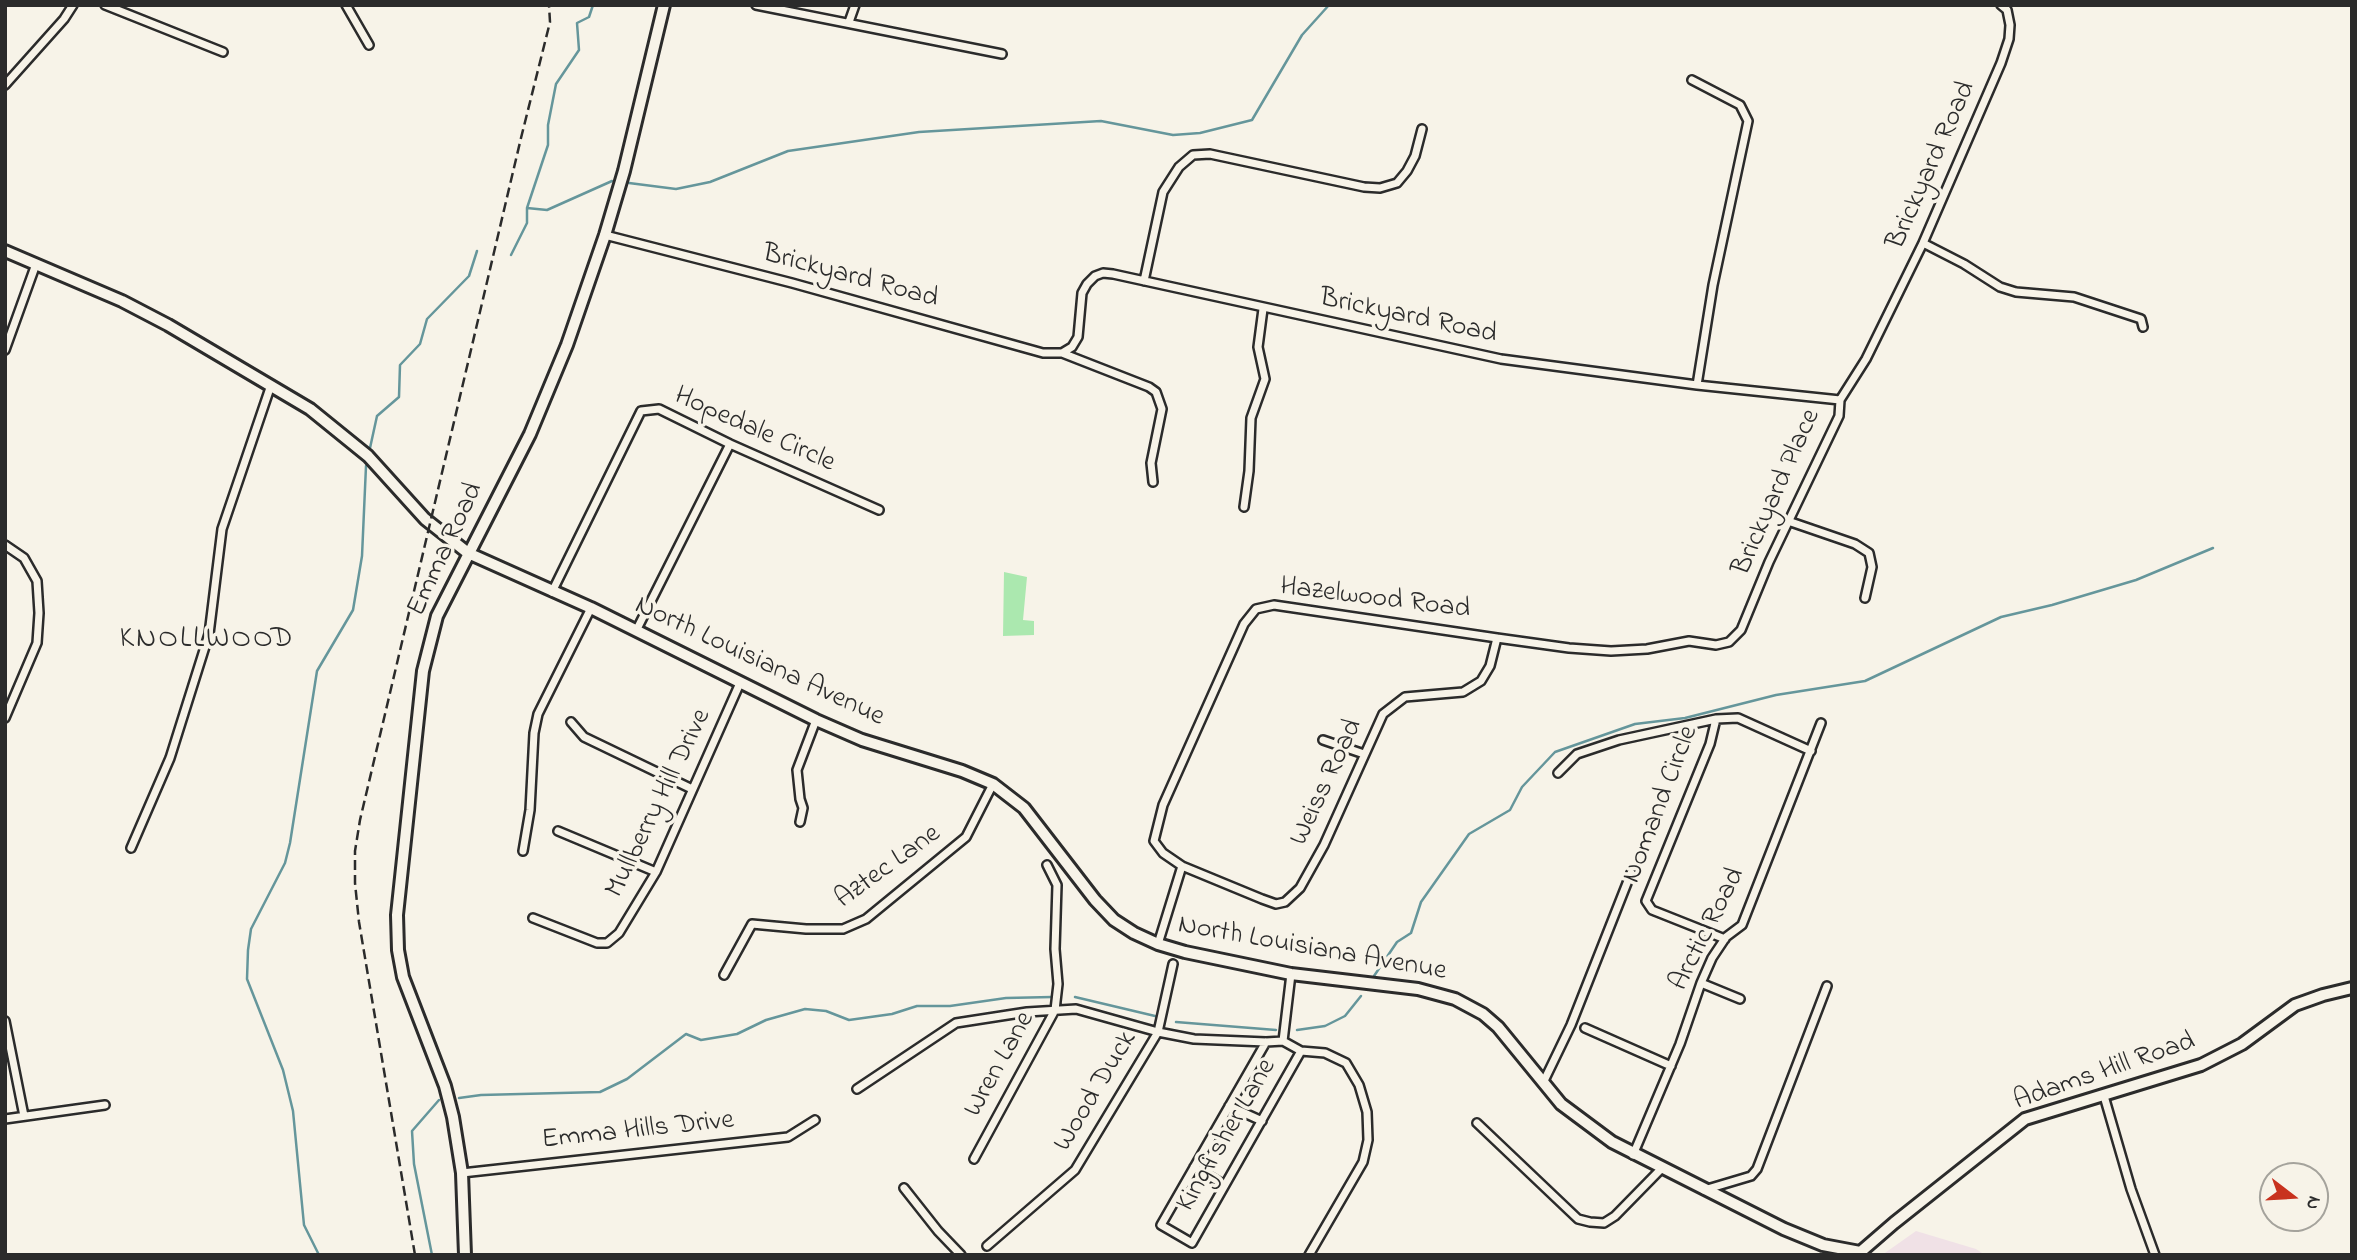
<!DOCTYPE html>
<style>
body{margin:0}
#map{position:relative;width:2357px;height:1260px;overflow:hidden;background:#f7f3e8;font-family:"Indie Flower",sans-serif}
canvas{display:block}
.frame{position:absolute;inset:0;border:7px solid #2b2b2b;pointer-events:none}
.north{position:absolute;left:2259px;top:1162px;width:70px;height:70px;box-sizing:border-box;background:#f7f3e8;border:2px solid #a5a39c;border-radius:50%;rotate:107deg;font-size:19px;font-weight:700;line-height:28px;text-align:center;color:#2b2b2b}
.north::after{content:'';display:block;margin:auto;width:24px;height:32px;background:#c8321e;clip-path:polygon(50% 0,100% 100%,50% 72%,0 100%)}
</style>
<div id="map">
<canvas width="2357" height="1260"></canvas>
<div class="frame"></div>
<div class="north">N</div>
</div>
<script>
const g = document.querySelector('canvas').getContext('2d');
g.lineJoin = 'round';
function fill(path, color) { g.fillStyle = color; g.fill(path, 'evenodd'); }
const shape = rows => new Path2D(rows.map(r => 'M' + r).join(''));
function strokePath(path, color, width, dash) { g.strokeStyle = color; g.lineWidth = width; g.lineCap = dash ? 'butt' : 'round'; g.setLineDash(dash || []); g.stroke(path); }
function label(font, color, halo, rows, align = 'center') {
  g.font = font + ' "Indie Flower",sans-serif'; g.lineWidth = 7; g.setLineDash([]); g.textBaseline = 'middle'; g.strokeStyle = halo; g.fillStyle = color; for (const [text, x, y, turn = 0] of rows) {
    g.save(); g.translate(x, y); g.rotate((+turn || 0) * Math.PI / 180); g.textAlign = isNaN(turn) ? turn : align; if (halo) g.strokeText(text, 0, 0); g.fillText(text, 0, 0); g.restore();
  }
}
fill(shape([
 [1916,1231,1976,1249,1985,1255,1882,1255]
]), '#f0e1e6');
fill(shape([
 [1004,572,1027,577,1023,620,1034,621,1034,635,1003,636]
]), '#abe8af');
strokePath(shape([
 [629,183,676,189,710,182,788,151,919,132,1101,121,1173,135,1200,133,1252,120,1302,35,1329,5],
 [527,208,547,210,612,181],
 [511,255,527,223,527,208,548,145,548,125,556,84,579,50,577,23,589,17,593,5],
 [370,448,377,416,399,397,400,365,420,344,427,319,469,276,477,251],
 [1374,976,1397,942,1411,933,1421,902,1469,834,1510,810,1522,787,1555,752,1635,724,1685,718,1776,695,1865,681,2001,617,2052,605,2136,580,2213,548],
 [1075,997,1155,1016],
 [1176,1022,1276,1030],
 [1297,1030,1325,1026,1345,1016,1361,996],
 [459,1098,481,1095,600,1092,627,1079,686,1034,701,1040,737,1034,766,1020,805,1009,826,1011,849,1020,892,1014,917,1006,950,1006,1006,998,1052,997],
 [319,1255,304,1225,293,1111,283,1070,247,979,248,950,251,929,285,863,290,843,317,671,353,610,362,556,366,466],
 [432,1255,414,1164,412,1131,439,1100]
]), '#65969b', 2.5);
const street = shape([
 [105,5,223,52],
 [346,5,369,45],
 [756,5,1002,54],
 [849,22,855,5],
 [1692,80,1740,105,1748,121,1713,285,1697,385],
 [5,85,64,19,73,5],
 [605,235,792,283,1043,353,1062,353,1072,347,1078,337,1082,293,1087,284,1095,276,1103,273,1113,274,1501,359,1697,385,1840,400],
 [1923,243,1964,264,2000,287,2016,292,2074,297,2141,319,2143,327],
 [1144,281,1163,192,1179,167,1193,155,1210,154,1364,187,1380,188,1397,183,1407,171,1415,156,1422,129],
 [5,350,36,264],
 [1062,353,1149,387,1156,392,1162,409,1151,463,1153,482],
 [1244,507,1249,471,1251,418,1265,379,1258,347,1263,309],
 [1788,521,1855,544,1869,553,1872,567,1865,598],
 [5,545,24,558,37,581,39,613,37,643,5,718],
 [552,592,641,411,659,409,730,444,879,510],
 [636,631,730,444],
 [1497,638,1490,666,1481,681,1463,692,1405,697,1383,714,1324,845,1300,888,1285,902,1276,904,1262,899,1182,866,1163,853,1154,841,1163,805,1244,624,1256,609,1274,605,1497,638,1569,648,1611,651,1647,649,1689,641,1716,645,1729,642,1741,630,1769,562,1839,416,1840,400,1866,359,1923,243,2001,63,2009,39,2010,25,2007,10,2001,5],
 [1716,719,1710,744,1646,901,1652,910,1725,939],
 [571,722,584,737,692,789],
 [1323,740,1364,754],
 [1558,773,1577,754,1619,740,1716,719,1738,718,1811,751],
 [800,822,803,808,800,799,797,770,816,720],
 [558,831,656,872],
 [131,848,170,758,209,634,222,529,271,385],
 [523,851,530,810,534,733,538,714,591,608],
 [533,918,597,943,607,943,619,933,656,872,740,683],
 [1158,944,1182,866],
 [724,975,752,924,806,929,843,929,866,919,966,837,993,784],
 [1701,983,1740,999],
 [5,1021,24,1116],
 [1585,1028,1671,1066],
 [1283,1041,1291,974],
 [1266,1042,1161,1225,1192,1243,1301,1051],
 [1543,1083,1571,1025,1631,873],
 [857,1089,956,1023,1027,1012,1076,1009,1158,1032,1194,1039,1266,1042,1283,1041,1301,1051,1325,1053,1346,1063,1359,1085,1367,1112,1368,1140,1363,1162,1309,1255],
 [2104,1096,2131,1189,2155,1255],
 [1229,1106,1262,1121],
 [5,1119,105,1105],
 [1477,1123,1578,1219,1590,1222,1604,1223,1615,1216,1661,1169],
 [1633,1155,1680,1044,1701,983,1712,958,1726,937,1742,925,1821,723],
 [974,1159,1055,1010,1058,984,1055,949,1057,885,1047,865],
 [1194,1167,1224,1185],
 [462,1173,788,1137,815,1120],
 [904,1188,938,1231,961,1255],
 [1704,1190,1751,1176,1757,1169,1827,986],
 [987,1246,1075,1170,1158,1032,1173,964]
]);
const secondary = shape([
 [5,251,122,301,168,325,310,409,368,456,425,519,468,553,591,608,816,720,862,740,962,771,993,784,1024,808,1095,900,1114,920,1134,933,1158,944,1185,952,1291,974,1418,989,1455,999,1483,1014,1498,1027,1561,1104,1612,1142,1784,1229,1823,1245,1860,1252],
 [465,1255,462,1173,453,1117,445,1086,403,977,398,950,397,915,423,671,437,616,530,434,567,345,605,235,624,171,664,5],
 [1857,1255,1894,1223,2025,1119,2201,1065,2242,1044,2295,1005,2323,995,2352,988]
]);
strokePath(street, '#2b2b2b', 12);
strokePath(secondary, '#2b2b2b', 16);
strokePath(street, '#f7f3e8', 7);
strokePath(secondary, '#f7f3e8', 10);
strokePath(shape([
 [415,1255,359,922,355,883,355,851,360,820,521,138,550,22,549,5]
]), '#2b2b2b', 2.5, [10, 5]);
label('28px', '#2b2b2b', '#f7f3e8', [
 ["Brickyard Road",1933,166,-66],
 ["Brickyard Road",850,278,15],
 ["Brickyard Road",1408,318,12],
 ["Hopedale Circle",754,431,24],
 ["Brickyard Place",1778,493,-66],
 ["Emma Road",447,550,-65],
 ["Hazelwood Road",1375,600,7],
 ["North Louisiana Avenue",759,663,25],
 ["Weiss Road",1328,783,-65],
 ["Mullberry Hill Drive",660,804,-64],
 ["Nomand Circle",1662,805,-69],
 ["Aztec Lane",889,868,-36],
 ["Arctic Road",1709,930,-63],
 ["North Louisiana Avenue",1312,950,10],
 ["Wren Lane",1001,1065,-61],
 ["Adams Hill Road",2105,1073,-19],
 ["Wood Duck",1097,1092,-59],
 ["Emma Hills Drive",638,1132,-6],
 ["Kingfisher Lane",1228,1136,-60]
]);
g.letterSpacing = '2px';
label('30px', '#2b2b2b', '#f7f3e8', [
 ["KNOLLWOOD",207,641]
]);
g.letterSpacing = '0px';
</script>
